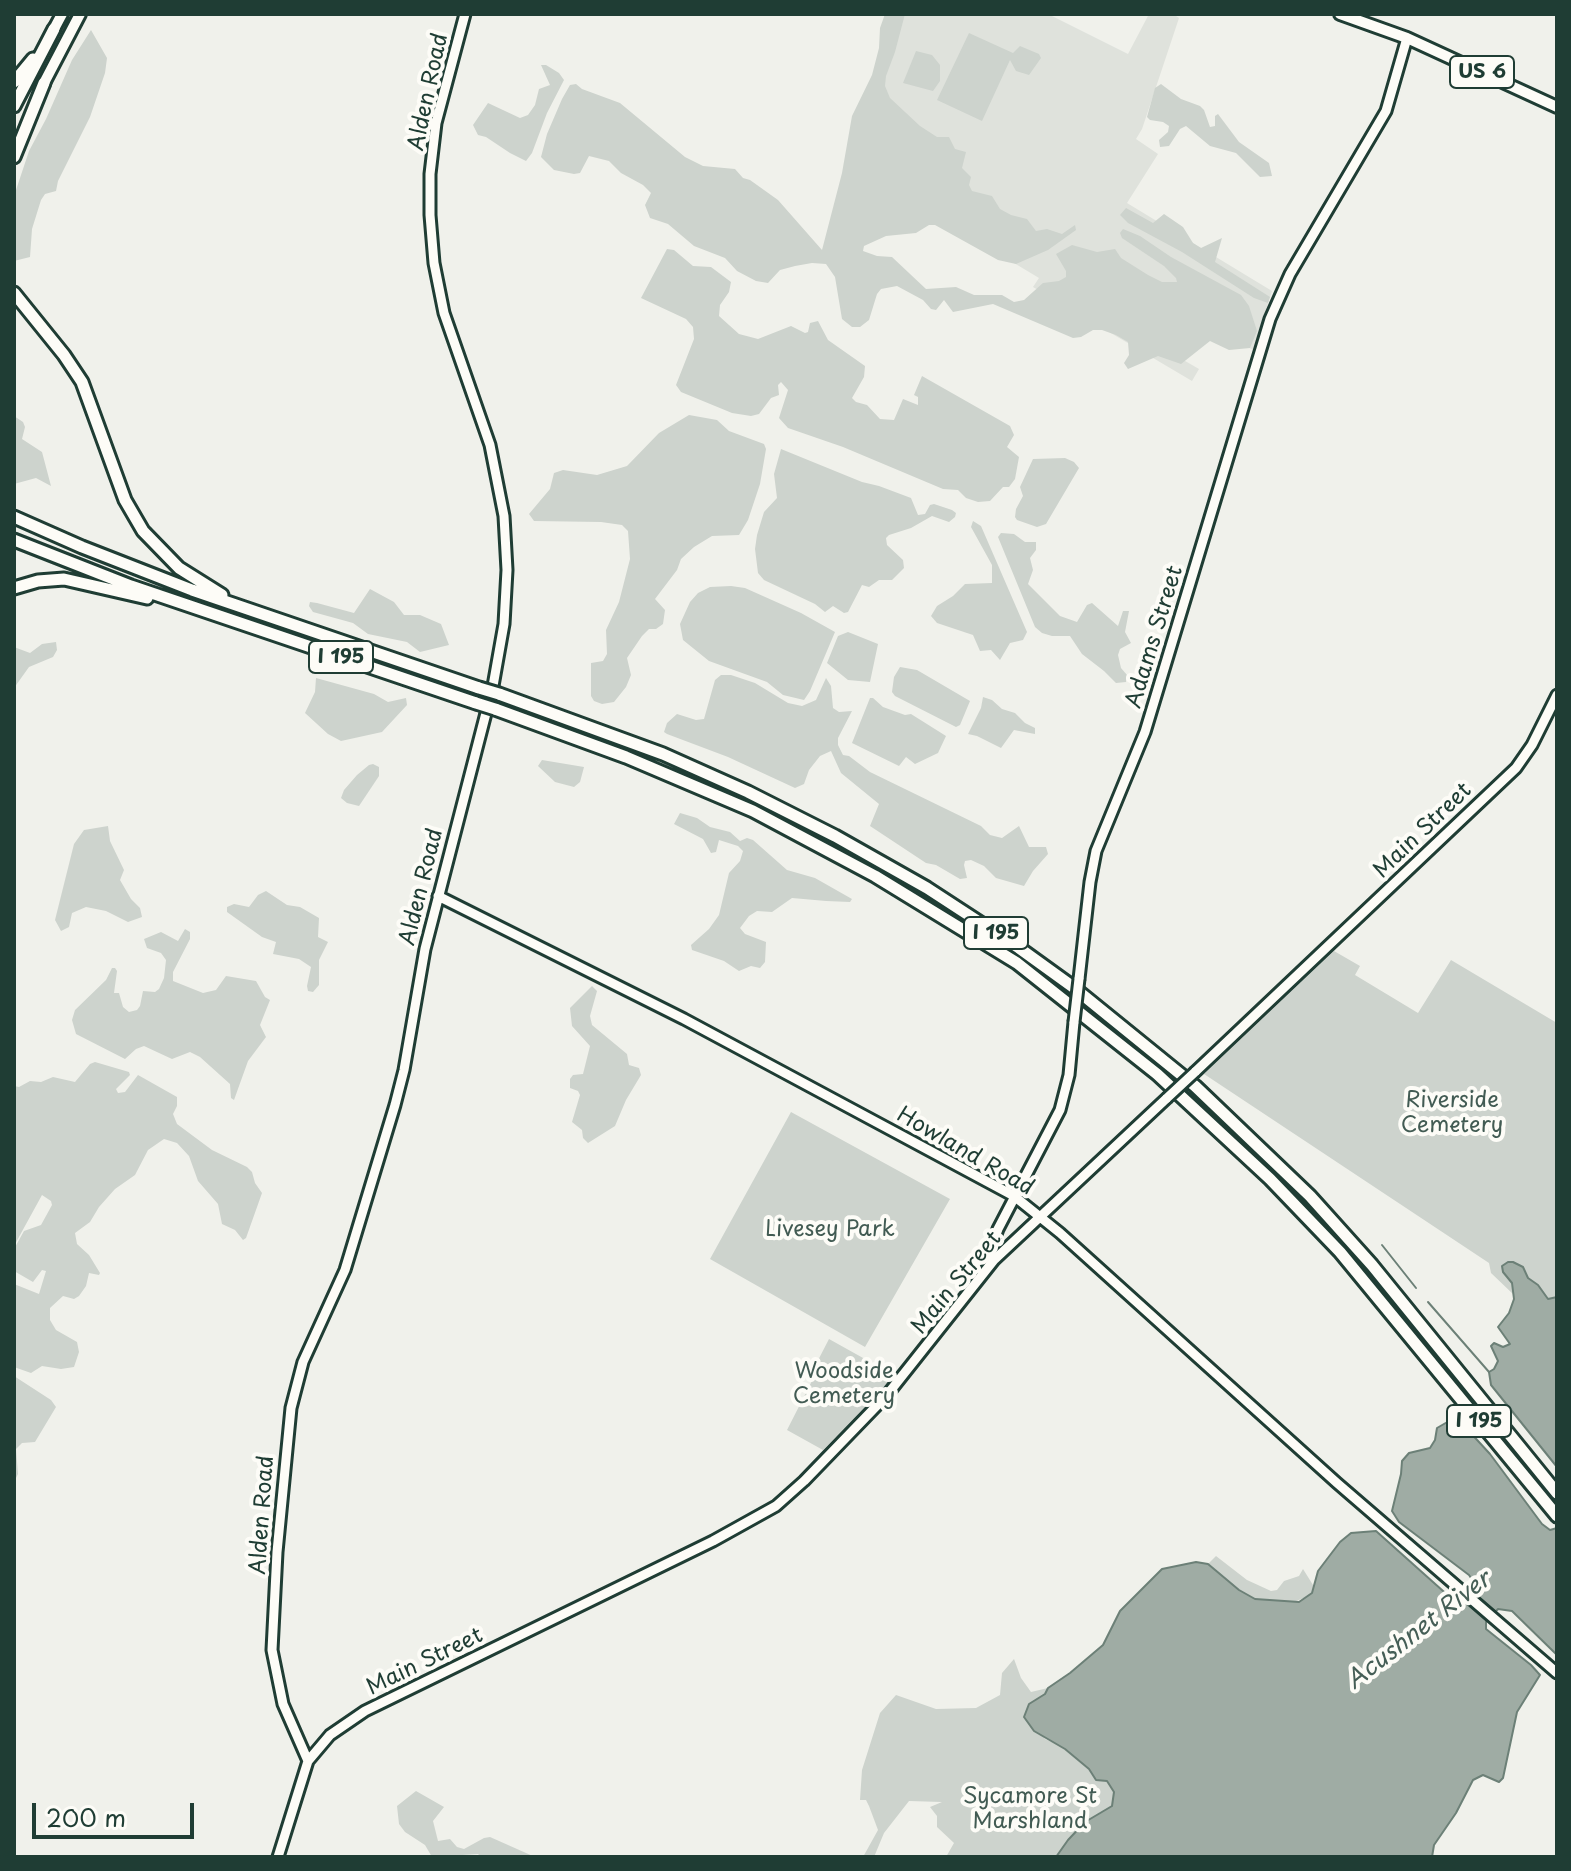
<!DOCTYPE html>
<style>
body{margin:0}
#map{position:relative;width:1571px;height:1871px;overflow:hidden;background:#f0f1eb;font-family:"Playpen Sans",sans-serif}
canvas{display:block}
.frame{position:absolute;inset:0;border:16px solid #1f3d34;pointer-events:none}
.scale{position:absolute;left:32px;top:1803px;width:162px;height:36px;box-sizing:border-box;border:4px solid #1f3d34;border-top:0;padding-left:10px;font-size:24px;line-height:28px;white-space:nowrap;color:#1f3d34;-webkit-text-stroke:6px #fdfcf7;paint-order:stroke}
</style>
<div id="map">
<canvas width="1571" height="1871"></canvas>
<div class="frame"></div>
<div class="scale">200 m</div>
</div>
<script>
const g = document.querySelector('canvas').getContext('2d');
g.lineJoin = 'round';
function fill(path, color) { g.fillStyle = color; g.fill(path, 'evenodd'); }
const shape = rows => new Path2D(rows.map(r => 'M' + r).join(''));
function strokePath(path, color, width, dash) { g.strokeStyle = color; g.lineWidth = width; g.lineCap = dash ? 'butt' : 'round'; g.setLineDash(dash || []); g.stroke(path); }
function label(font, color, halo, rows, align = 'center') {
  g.font = font + ' "Playpen Sans",sans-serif'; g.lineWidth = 8; g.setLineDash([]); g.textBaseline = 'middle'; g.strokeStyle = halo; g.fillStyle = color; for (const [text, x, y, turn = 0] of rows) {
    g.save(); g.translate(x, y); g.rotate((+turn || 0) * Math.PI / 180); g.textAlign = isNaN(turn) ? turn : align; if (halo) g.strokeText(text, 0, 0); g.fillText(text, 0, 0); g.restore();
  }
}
fill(shape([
 [902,14,1048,14,1128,54,1149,14,1173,14,1179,18,1142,129,1136,139,1158,154,1127,203,1272,291,1253,350,1202,319,1180,358,1199,369,1192,381,1033,287,1039,278,856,168]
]), '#dfe2dc');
fill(shape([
 [885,14,905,14,895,52,886,76,885,86,890,98,920,126,937,137,949,137,955,149,966,152,962,168,971,177,969,185,972,191,992,196,1000,209,1011,215,1027,219,1036,231,1047,229,1062,234,1075,225,1076,230,1048,250,1016,264,998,260,935,225,929,225,916,233,886,236,864,246,863,251,877,256,892,257,926,289,956,287,974,295,1002,295,1014,302,1024,300,1043,283,1059,281,1066,277,1066,271,1056,254,1072,245,1097,252,1115,249,1121,258,1148,275,1162,282,1177,282,1176,278,1164,266,1122,238,1120,233,1123,229,1140,236,1171,257,1241,295,1249,306,1257,331,1250,348,1229,350,1210,341,1181,364,1158,356,1128,369,1124,363,1129,355,1128,342,1116,335,1102,330,1093,330,1081,337,1073,338,993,304,953,312,944,300,936,310,931,309,923,300,897,286,881,289,877,294,869,320,860,327,852,327,842,319,835,277,826,264,812,263,795,266,780,270,768,283,756,281,737,271,725,258,694,246,668,224,650,218,645,205,651,193,643,185,621,173,609,161,589,156,580,173,574,174,554,170,541,157,547,134,562,99,570,85,576,84,582,89,620,103,685,157,703,166,735,169,743,178,750,180,778,200,822,250,842,173,852,116,872,75,879,48,880,28],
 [91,30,107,58,105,73,90,117,58,181,56,191,45,194,41,200,32,229,30,257,14,261,16,190,29,151,46,119,72,60],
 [969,33,1013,53,1020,46,1039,54,1041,58,1029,75,1016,71,1010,60,982,121,937,100],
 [916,51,932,55,940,65,940,81,933,91,903,83],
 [541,65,546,65,559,73,564,80,547,113,532,153,526,161,510,153,486,137,478,135,473,125,488,103,520,118,528,115,535,105,539,89,550,85],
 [1161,84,1181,99,1200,106,1204,110,1210,127,1215,126,1215,116,1218,114,1239,142,1269,163,1272,176,1260,177,1236,153,1210,146,1186,126,1180,129,1169,146,1160,147,1159,140,1168,132,1169,126,1163,122,1150,120,1147,117,1155,88],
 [1126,208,1153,223,1164,214,1183,227,1193,243,1201,248,1222,238,1215,262,1270,297,1268,303,1254,298,1182,252,1128,223,1120,215],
 [667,249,674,250,693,266,711,267,731,282,729,292,720,305,719,316,739,334,758,339,791,326,805,333,808,332,810,323,818,321,828,340,865,366,864,377,852,398,856,402,867,405,880,419,894,420,903,399,918,405,918,397,914,395,922,376,1010,426,1014,435,1007,447,1019,457,1015,479,1009,487,1003,487,990,501,978,502,966,498,958,490,943,489,843,447,788,428,779,418,788,390,781,382,778,385,779,395,771,398,759,414,751,416,732,413,681,392,676,385,694,339,693,327,686,319,641,298],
 [689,415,717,420,729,431,764,444,766,449,760,484,748,520,739,535,712,536,694,547,681,559,677,570,655,599,665,610,663,624,656,629,649,629,642,636,627,658,631,675,626,687,614,702,602,704,594,701,591,696,591,663,603,661,607,654,606,630,619,602,630,559,628,531,622,525,601,522,534,521,529,514,550,489,554,473,563,470,597,475,627,466,659,433],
 [14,416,23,422,25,427,22,439,42,452,51,486,36,478,14,484],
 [781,449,862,482,879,486,911,498,918,515,925,514,930,505,934,504,952,510,956,513,955,517,949,522,932,516,911,528,889,535,886,538,887,545,903,560,904,568,892,580,879,580,869,587,862,585,848,612,844,613,833,606,825,612,815,604,764,580,758,573,755,549,757,535,764,512,777,498,774,474],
 [1065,458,1074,462,1079,468,1046,524,1037,527,1017,520,1015,517,1016,509,1023,496,1020,487,1033,459],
 [973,521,981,526,1027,632,1023,640,1010,643,1000,660,991,650,980,651,973,635,937,623,931,616,937,606,953,596,965,584,992,583,992,565,971,527],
 [1001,533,1014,534,1025,542,1036,542,1036,550,1030,558,1033,570,1028,584,1060,616,1077,622,1087,605,1092,603,1118,626,1123,611,1129,611,1125,632,1131,643,1120,649,1118,655,1121,668,1127,675,1126,682,1116,683,1104,671,1082,654,1070,636,1052,636,1042,633,1035,627,998,537],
 [731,586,745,588,801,613,835,632,810,691,804,700,783,695,767,682,709,661,683,640,680,624,690,602,698,593,710,587],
 [370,589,394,602,404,615,420,615,441,624,449,645,420,652,407,642,368,634,353,623,313,612,309,606,310,602,317,603,354,613],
 [848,632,878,644,870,682,848,680,827,663,838,636],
 [56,642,57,650,53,657,29,667,14,688,14,647,30,653,42,644],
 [900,667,917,670,970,701,960,725,956,727,895,696,892,692,894,677],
 [721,675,731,675,755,683,788,703,802,706,816,700,826,678,831,686,833,708,839,712,852,711,838,738,838,745,843,755,849,756,870,772,981,826,990,835,1002,838,1019,826,1029,847,1046,847,1048,854,1033,871,1024,886,996,878,984,866,971,860,965,861,964,865,967,878,960,879,936,865,926,863,870,826,879,804,841,773,831,751,820,756,809,770,804,784,795,788,728,757,667,734,664,732,667,723,677,714,696,720,704,719,715,680],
 [316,678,374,694,388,702,406,698,407,705,382,732,341,741,328,734,305,713,315,692],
 [983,697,992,700,1002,709,1015,713,1025,723,1035,728,1035,734,1014,730,1001,748,977,736,968,734,981,708],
 [870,698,873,698,883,707,905,715,911,714,946,736,938,753,915,764,906,757,899,766,852,743],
 [542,760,584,767,580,782,574,787,555,782,538,766],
 [373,764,379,767,379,776,359,806,347,803,341,798,344,790,357,775,369,765],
 [680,813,697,818,710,827,730,832,740,841,747,838,753,840,787,870,815,878,852,899,850,902,826,901,792,898,772,912,757,911,749,916,740,928,745,934,766,942,765,962,760,968,751,966,739,971,724,961,692,950,691,945,709,929,719,915,729,873,740,861,743,851,738,846,719,840,716,852,711,853,703,839,674,824],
 [108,826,110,841,124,870,120,880,131,899,140,908,142,917,128,922,106,911,86,907,72,913,69,927,61,931,55,920,74,844,84,830],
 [266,891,287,905,300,907,319,918,318,937,328,942,319,960,319,985,313,992,308,991,307,986,311,967,299,959,273,954,276,942,262,937,227,912,227,907,234,904,249,907,258,895],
 [185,929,190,932,190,939,173,972,173,981,203,993,216,990,226,976,256,981,265,997,270,1000,260,1025,266,1037,248,1061,234,1100,231,1098,230,1084,200,1057,190,1052,172,1059,144,1046,136,1049,125,1059,76,1034,72,1020,75,1010,106,980,112,968,115,968,117,971,114,993,119,993,123,1007,129,1012,137,1010,140,1006,143,991,155,992,159,989,164,978,166,960,161,953,147,948,144,939,161,932,178,941],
 [1334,951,1360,966,1355,975,1418,1013,1451,960,1557,1023,1557,1297,1548,1299,1543,1295,1538,1285,1528,1278,1523,1267,1504,1274,1512,1283,1513,1294,1491,1273,1489,1263,1204,1074],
 [592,986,597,991,590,1016,592,1025,627,1054,629,1065,639,1068,641,1075,626,1100,615,1126,588,1143,583,1138,582,1130,572,1122,580,1095,578,1091,570,1088,570,1079,573,1075,583,1074,590,1046,572,1026,570,1008],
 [95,1062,129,1072,130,1075,116,1089,118,1093,125,1092,138,1075,177,1097,177,1106,173,1114,177,1124,212,1150,247,1167,252,1172,255,1183,262,1193,246,1238,243,1240,235,1230,222,1224,218,1204,198,1181,189,1156,177,1143,164,1139,148,1150,135,1175,115,1189,99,1207,90,1222,75,1233,77,1244,89,1255,100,1273,99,1275,89,1273,86,1286,79,1296,74,1299,63,1296,50,1308,50,1320,56,1330,77,1342,79,1352,74,1367,61,1369,42,1366,31,1373,14,1367,14,1284,39,1294,46,1271,42,1270,33,1282,14,1271,14,1249,24,1231,41,1225,52,1205,51,1201,42,1195,14,1246,14,1086,19,1087,30,1081,41,1082,53,1077,75,1082,90,1064],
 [791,1112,950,1199,865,1347,710,1259],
 [829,1339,890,1373,893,1378,823,1450,787,1430,816,1373,813,1370],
 [14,1376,51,1400,56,1407,35,1442,22,1443,16,1449,18,1474,14,1482],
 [1216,1556,1247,1580,1271,1591,1277,1590,1284,1581,1299,1576,1303,1569,1313,1585,1313,1591,1309,1596,1291,1603,1255,1599,1239,1590,1208,1564],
 [1014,1659,1021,1678,1031,1692,1048,1688,1045,1694,1029,1704,1027,1713,1045,1739,1059,1745,1093,1773,1104,1777,1116,1786,1112,1806,1085,1822,1068,1840,1056,1857,946,1857,954,1843,937,1827,937,1816,930,1807,942,1802,909,1801,884,1833,874,1857,863,1857,878,1830,869,1806,866,1800,860,1800,862,1770,880,1713,896,1695,936,1709,976,1708,1000,1695,1002,1673],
 [416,1791,444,1807,433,1821,438,1841,450,1839,457,1847,464,1849,484,1838,490,1837,535,1857,481,1857,478,1854,432,1857,425,1845,405,1832,399,1824,397,1806]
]), '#cdd3cd');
const water = shape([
 [1508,1262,1513,1262,1523,1267,1528,1278,1538,1285,1548,1299,1557,1297,1557,1467,1491,1385,1489,1372,1494,1369,1498,1361,1491,1346,1494,1343,1503,1347,1510,1344,1498,1327,1509,1313,1514,1299,1512,1283,1503,1272,1502,1266,1508,1262],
 [1456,1417,1490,1454,1542,1524,1550,1530,1557,1528,1557,1655,1512,1611,1498,1609,1486,1622,1486,1629,1531,1665,1540,1675,1517,1712,1503,1778,1499,1782,1483,1775,1473,1780,1456,1813,1434,1845,1432,1857,1056,1857,1068,1840,1085,1822,1112,1806,1114,1792,1107,1781,1096,1780,1089,1769,1065,1749,1034,1731,1024,1717,1029,1704,1045,1694,1048,1688,1070,1673,1103,1645,1120,1611,1162,1569,1196,1562,1208,1564,1239,1590,1255,1599,1299,1602,1312,1593,1318,1571,1340,1542,1351,1533,1376,1531,1452,1599,1457,1599,1470,1589,1473,1581,1469,1575,1399,1522,1392,1511,1401,1474,1402,1461,1409,1453,1430,1448,1435,1440,1437,1428,1456,1417]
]);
fill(water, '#9faca4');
strokePath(water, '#6c8077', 2);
strokePath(shape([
 [1382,1245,1416,1288],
 [1428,1302,1489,1372]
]), '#6c8077', 2);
const secondary = shape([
 [438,896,684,1019,1014,1196,1060,1233,1337,1483,1557,1673],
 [1079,979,1090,882,1096,851,1145,732,1270,319,1290,274,1386,111,1407,38],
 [1195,1072,1516,768,1532,745,1557,695],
 [994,1260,989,1254,998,1229,1060,1110,1069,1075,1074,1022],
 [308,1761,283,1704,272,1650,277,1552,291,1408,303,1362,345,1270,395,1105,404,1070,425,949,493,686,504,624,507,570,504,516,490,445,444,313,434,263,430,215,430,174,436,123,465,14],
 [278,1857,308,1761,330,1735,365,1711,713,1541,776,1506,804,1481,887,1395,994,1260,1167,1098]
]);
const trunk = shape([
 [1340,14,1407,38,1557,107],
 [54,29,62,14],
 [44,83,80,14]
]);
const motorway = shape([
 [14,82,33,59],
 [14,106,54,29],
 [14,157,44,83],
 [14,293,64,355,82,382,125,500,143,531,179,568,222,595],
 [14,517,82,547,192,590,479,688],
 [14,540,131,586,476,703],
 [14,588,38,581,64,579,147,598],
 [499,694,663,754,748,792,835,836,927,888,1019,948,1073,987,1195,1086,1310,1196,1372,1265,1557,1493],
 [495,709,626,757,753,811,875,876,1017,963,1157,1074,1270,1179,1340,1252,1557,1516]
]);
strokePath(secondary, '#1f3d34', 15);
strokePath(trunk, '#1f3d34', 16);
strokePath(motorway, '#1f3d34', 17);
strokePath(secondary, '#fdfcf7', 9);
strokePath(trunk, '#fdfcf7', 10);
strokePath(motorway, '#fdfcf7', 11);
const secondaryBridge = shape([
 [1074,1022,1079,979],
 [1167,1098,1195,1072]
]);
const motorwayBridge = shape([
 [479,688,499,694],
 [476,703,495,709]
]);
strokePath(secondaryBridge, '#1f3d34', 15, []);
strokePath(motorwayBridge, '#1f3d34', 17, []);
strokePath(secondaryBridge, '#fdfcf7', 9);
strokePath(motorwayBridge, '#fdfcf7', 11);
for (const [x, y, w] of [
 [1482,72,64],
 [341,657,64],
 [996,933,64],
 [1479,1421,64]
]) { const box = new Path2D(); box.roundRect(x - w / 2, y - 16, w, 32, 6); g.fillStyle = '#fdfcf7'; g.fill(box); strokePath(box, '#1f3d34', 2); }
label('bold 20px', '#1f3d34', null, [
 ["US 6",1482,72],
 ["I 195",341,657],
 ["I 195",996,933],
 ["I 195",1479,1421]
]);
label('22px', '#1f3d34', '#fdfcf7', [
 ["Alden Road",429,92,-78],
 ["Adams Street",1155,637,-73],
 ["Main Street",1423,831,-44],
 ["Alden Road",422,887,-76],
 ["Howland Road",965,1152,30],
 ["Main Street",957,1283,-50],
 ["Alden Road",263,1515,-86],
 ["Main Street",425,1662,-26]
]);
label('22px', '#425b53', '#fdfcf7', [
 ["Riverside",1452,1101],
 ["Cemetery",1452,1126],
 ["Livesey Park",830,1230],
 ["Woodside",844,1372],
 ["Cemetery",844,1397],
 ["Sycamore St",1030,1797],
 ["Marshland",1030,1822]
]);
label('italic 24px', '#455e56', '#fdfcf7', [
 ["Acushnet River",1419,1631,-38]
]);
</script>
